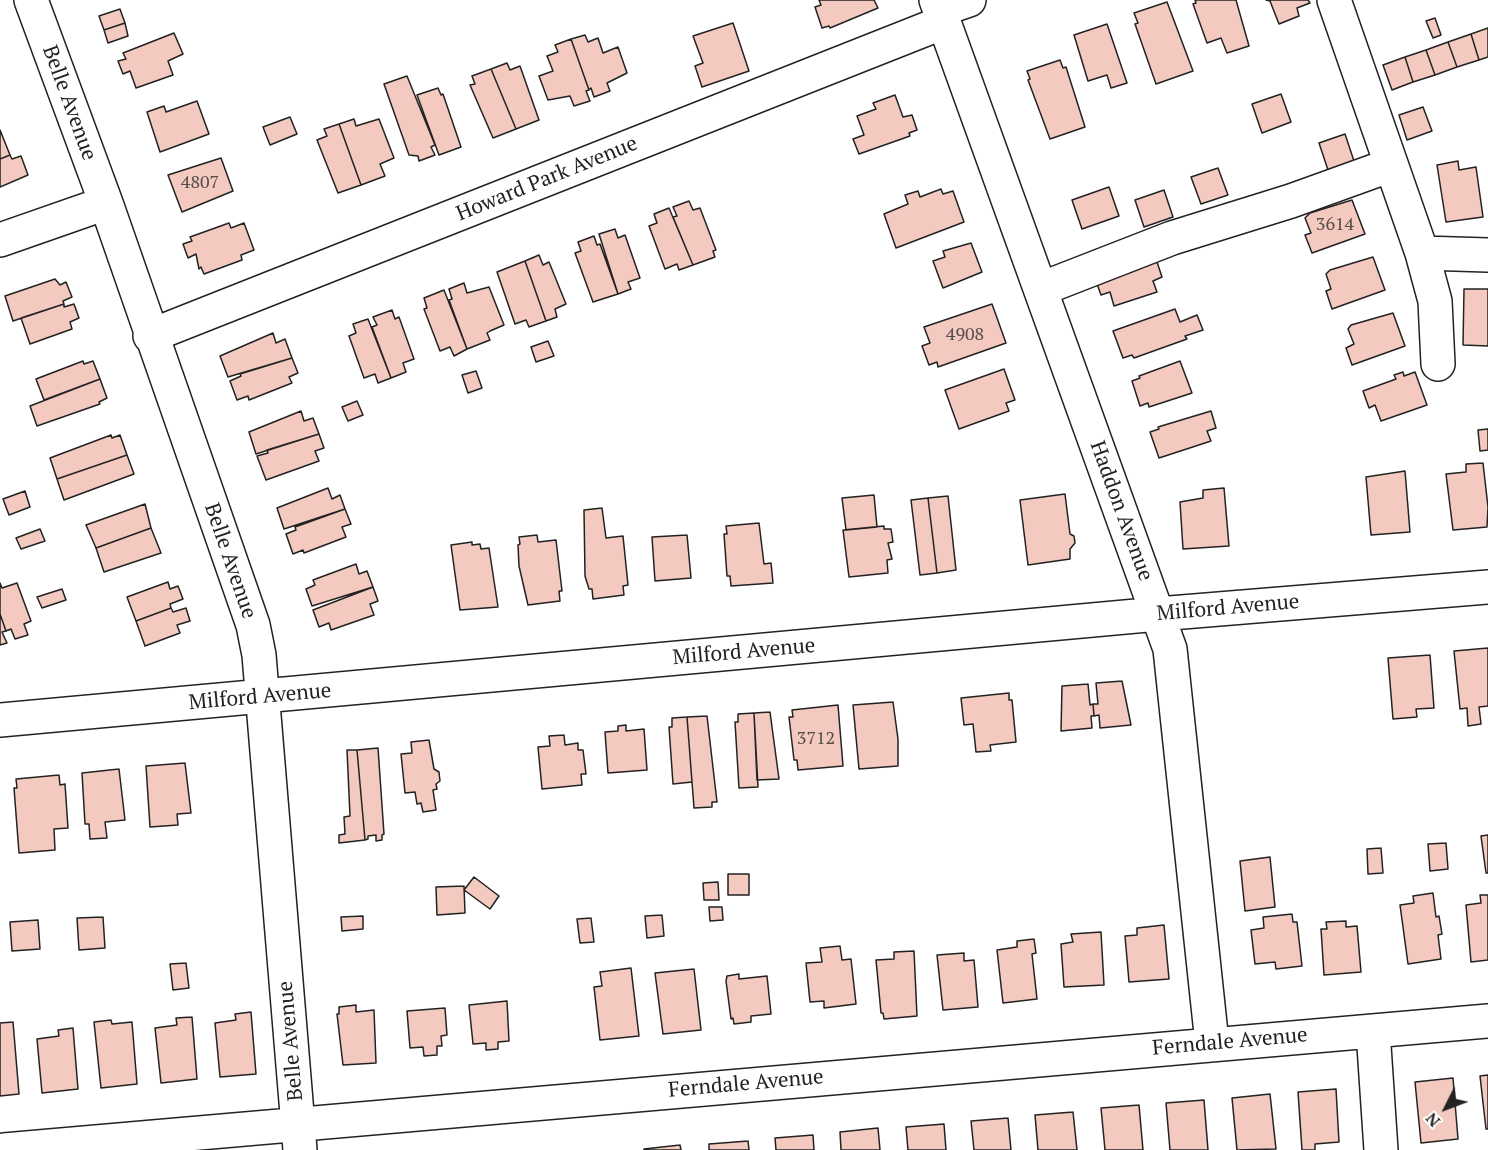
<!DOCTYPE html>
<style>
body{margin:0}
#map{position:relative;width:1488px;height:1150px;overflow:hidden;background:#fff;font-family:"PT Serif",serif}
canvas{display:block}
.north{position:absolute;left:1416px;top:1078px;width:60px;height:60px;-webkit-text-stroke:4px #fff;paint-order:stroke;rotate:228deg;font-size:16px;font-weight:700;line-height:24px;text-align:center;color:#222}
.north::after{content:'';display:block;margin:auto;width:21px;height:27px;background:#222;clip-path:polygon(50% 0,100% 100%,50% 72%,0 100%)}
</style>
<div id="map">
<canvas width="1488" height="1150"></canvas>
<div class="north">N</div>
</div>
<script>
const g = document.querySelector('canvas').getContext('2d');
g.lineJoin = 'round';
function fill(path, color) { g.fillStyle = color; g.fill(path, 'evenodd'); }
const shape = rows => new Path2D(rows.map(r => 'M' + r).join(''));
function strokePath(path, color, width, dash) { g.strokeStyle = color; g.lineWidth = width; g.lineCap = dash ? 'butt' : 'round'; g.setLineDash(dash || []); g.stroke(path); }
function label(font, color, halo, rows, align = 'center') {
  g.font = font + ' "PT Serif",serif'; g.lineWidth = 4.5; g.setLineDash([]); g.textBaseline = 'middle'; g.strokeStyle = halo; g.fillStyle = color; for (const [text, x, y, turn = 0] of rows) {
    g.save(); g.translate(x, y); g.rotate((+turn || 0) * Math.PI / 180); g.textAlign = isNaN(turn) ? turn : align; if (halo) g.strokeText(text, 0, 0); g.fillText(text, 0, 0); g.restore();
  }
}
const building = shape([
 [819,0,874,0,878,8,830,28,829,26,822,28,815,7,821,5,819,0],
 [1195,0,1236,0,1249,46,1227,53,1221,38,1207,43,1193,4,1196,3,1195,0],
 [1266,0,1308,0,1310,3,1297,8,1299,16,1279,24,1270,1,1266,0],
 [1167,2,1193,71,1156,84,1135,24,1138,23,1134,13,1167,2],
 [120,9,125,23,104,30,99,16,120,9],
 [1435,18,1441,35,1433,38,1426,21,1435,18],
 [125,23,128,36,108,43,104,30,125,23],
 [733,23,749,71,702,87,695,66,703,63,693,36,733,23],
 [1107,24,1127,83,1111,88,1107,75,1088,81,1074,35,1107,24],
 [1488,28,1488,57,1479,60,1471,34,1488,28],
 [174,33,183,54,168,61,173,75,136,88,130,71,123,74,118,61,126,59,123,53,174,33],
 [1471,34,1479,60,1457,67,1448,42,1471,34],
 [585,35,588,42,598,38,603,53,618,47,627,73,607,83,610,91,594,97,591,88,589,90,571,39,585,35],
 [571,39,589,90,586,91,590,101,574,106,570,96,548,100,539,76,553,71,547,56,558,52,555,45,571,39],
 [1448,42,1457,67,1435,75,1426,50,1448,42],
 [1426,50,1435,75,1413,82,1405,57,1426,50],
 [1405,57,1413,82,1392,90,1383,65,1405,57],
 [1060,60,1063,68,1066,67,1085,127,1050,139,1028,80,1030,79,1027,71,1060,60],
 [507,63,510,70,520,66,539,120,516,129,491,69,507,63],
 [491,69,516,129,493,138,470,85,475,84,472,76,491,69],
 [407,76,435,145,431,147,435,155,419,161,418,156,409,155,384,84,407,76],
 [438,88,441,95,443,94,461,147,439,155,417,95,438,88],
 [1281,94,1291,122,1262,133,1252,104,1281,94],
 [895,95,903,117,912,115,917,130,909,133,910,136,859,154,853,139,864,135,857,116,876,109,873,103,895,95],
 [197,101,209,134,160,152,147,112,164,106,166,112,197,101],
 [1423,107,1432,131,1407,140,1399,115,1423,107],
 [290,117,297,134,270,145,263,127,290,117],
 [354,119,356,126,379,119,394,158,380,164,385,176,361,185,339,124,354,119],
 [339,124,361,185,338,193,317,140,327,136,324,129,339,124],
 [0,130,10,155,0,159,0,130],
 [1345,134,1354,161,1328,170,1319,143,1345,134],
 [10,155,12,159,21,156,28,175,0,187,0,159,10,155],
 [221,158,233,191,182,212,168,175,221,158],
 [1458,161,1459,170,1476,167,1483,217,1446,222,1437,165,1458,161],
 [1218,168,1228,195,1201,204,1191,177,1218,168],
 [1109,187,1119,216,1082,229,1072,200,1109,187],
 [941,189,943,194,953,191,964,222,896,248,884,214,908,204,905,195,918,191,920,197,941,189],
 [1164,190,1173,217,1144,227,1135,200,1164,190],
 [1352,200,1365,234,1312,253,1305,235,1311,233,1305,218,1310,213,1352,200],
 [689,201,693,210,700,208,716,250,713,251,715,257,693,265,673,217,677,216,673,207,689,201],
 [669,208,693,265,679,270,677,264,665,269,649,226,657,223,654,214,669,208],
 [229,223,231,228,244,223,254,250,241,255,242,260,204,274,201,267,199,269,196,254,188,258,183,244,192,241,190,237,229,223],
 [615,229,618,238,625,235,640,278,628,282,631,289,618,294,599,234,615,229],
 [594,236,597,245,600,244,618,294,593,302,575,253,581,251,578,242,594,236],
 [971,243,982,272,943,288,933,261,945,257,943,251,971,243],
 [539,255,543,265,549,262,566,304,555,309,557,317,546,321,525,261,539,255],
 [1373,257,1385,290,1332,309,1326,291,1331,289,1326,274,1330,270,1373,257],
 [1156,259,1162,277,1153,281,1157,292,1114,306,1110,292,1101,295,1096,281,1156,259],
 [525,261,546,321,529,327,526,320,515,324,497,272,525,261],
 [55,279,60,285,66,282,72,297,63,301,64,304,13,321,5,296,55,279],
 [464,283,467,293,489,287,504,325,490,331,487,333,490,340,467,349,449,300,452,299,449,289,464,283],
 [1464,289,1488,289,1488,346,1463,345,1464,289],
 [444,290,467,349,454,356,450,347,440,351,424,309,427,308,424,298,444,290],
 [64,304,64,307,74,304,79,318,70,322,72,329,30,344,21,318,64,304],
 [992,304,1006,343,938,367,937,362,929,365,922,346,930,343,924,327,992,304],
 [1175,309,1180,322,1197,315,1203,330,1185,336,1187,339,1134,358,1132,355,1123,358,1113,331,1175,309],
 [392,310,395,319,399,317,414,359,403,363,406,372,391,378,372,327,377,325,373,317,392,310],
 [1393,313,1405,346,1352,365,1346,348,1354,344,1348,329,1351,325,1393,313],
 [368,319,391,378,378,383,375,374,364,378,349,336,356,333,353,324,368,319],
 [273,333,276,343,285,339,292,358,228,377,220,356,273,333],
 [548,341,554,356,536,362,531,347,548,341],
 [292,358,298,373,289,377,292,383,249,400,248,396,237,400,230,381,241,376,240,374,292,358],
 [83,361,84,364,93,361,100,379,44,400,36,379,83,361],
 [1180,361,1192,393,1149,407,1148,403,1140,406,1132,381,1140,378,1139,376,1180,361],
 [1004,369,1015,400,1006,403,1009,411,959,429,945,390,1004,369],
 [476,371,482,388,468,393,462,375,476,371],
 [1403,372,1404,376,1415,372,1427,405,1381,421,1375,405,1369,408,1363,391,1396,379,1394,375,1403,372],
 [100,379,107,398,99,402,100,404,37,426,30,406,100,379],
 [357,401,363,415,348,421,342,407,357,401],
 [301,411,304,421,313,418,319,434,256,454,249,432,301,411],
 [1211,411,1216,428,1207,431,1211,441,1159,458,1150,432,1159,429,1158,427,1211,411],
 [1488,429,1488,450,1480,451,1478,430,1488,429],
 [319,434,324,448,315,451,319,461,266,480,257,456,268,453,267,450,319,434],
 [111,435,112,438,120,435,127,455,57,479,50,458,111,435],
 [127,455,134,474,64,500,57,479,127,455],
 [1483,463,1488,507,1487,527,1453,530,1446,474,1466,472,1466,464,1483,463],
 [1405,471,1410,532,1371,535,1366,477,1405,471],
 [328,488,332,499,340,495,345,509,284,529,277,508,328,488],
 [1224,488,1229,546,1183,549,1180,502,1203,498,1203,490,1224,488],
 [25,491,30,507,9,515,3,499,25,491],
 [1065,494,1070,534,1074,536,1075,543,1070,549,1070,559,1028,565,1020,500,1065,494],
 [874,495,877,527,846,530,842,498,874,495],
 [948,496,956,570,937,573,928,498,948,496],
 [928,498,937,573,920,575,911,500,928,498],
 [145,504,151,528,96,548,86,525,145,504],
 [602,508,606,538,623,536,628,585,623,586,624,595,593,599,592,589,589,589,585,576,584,510,602,508],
 [345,509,351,524,342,527,346,537,304,553,303,550,293,554,286,534,296,530,295,527,345,509],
 [759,523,764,564,771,563,773,583,731,586,730,576,727,576,724,534,727,534,726,526,759,523],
 [884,526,884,529,891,529,893,542,888,543,892,559,887,560,888,573,849,577,843,530,884,526],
 [151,528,161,553,104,572,96,548,151,528],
 [40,529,45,541,21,549,16,538,40,529],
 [537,535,538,542,556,540,562,591,559,591,560,601,528,605,519,566,518,545,520,544,519,537,537,535],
 [687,535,691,578,655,581,652,537,687,535],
 [472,542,472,545,480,544,481,549,489,548,498,607,460,610,451,545,472,542],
 [356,564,359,574,367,571,373,587,312,606,306,589,315,585,313,580,356,564],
 [168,582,170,589,178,586,183,599,170,604,171,608,136,621,127,597,168,582],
 [0,583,2,588,17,583,31,621,24,624,28,635,15,639,11,629,6,631,0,614,0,583],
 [373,587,378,601,370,604,374,615,331,630,329,623,319,627,313,610,373,587],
 [62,589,66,600,42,608,37,597,62,589],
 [171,608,173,612,186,608,190,621,177,625,180,633,145,646,136,621,171,608],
 [0,614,6,631,2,632,7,643,0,645,0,614],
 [1488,648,1488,706,1479,707,1481,724,1468,726,1467,708,1460,709,1454,651,1488,648],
 [1430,655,1434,708,1416,709,1417,717,1393,719,1388,658,1430,655],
 [1122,681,1131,725,1100,728,1099,715,1094,716,1093,704,1098,704,1096,683,1122,681],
 [1088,684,1090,705,1093,704,1094,716,1091,716,1092,728,1061,731,1062,686,1088,684],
 [1009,693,1009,700,1012,700,1016,742,990,745,991,751,976,752,973,724,964,725,961,698,1009,693],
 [893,702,898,739,898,766,859,769,853,705,893,702],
 [838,705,843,766,798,770,797,760,794,760,789,717,793,717,792,710,838,705],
 [770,712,779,779,757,780,754,713,770,712],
 [754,713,758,787,739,788,735,722,738,722,738,714,754,713],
 [707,716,717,802,712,802,712,807,694,808,687,717,707,716],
 [687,717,692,782,673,784,669,727,672,727,672,718,687,717],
 [626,725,626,731,644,729,647,770,608,773,605,732,618,731,618,726,626,725],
 [564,735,565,745,578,743,578,750,583,750,586,774,581,774,582,785,542,789,538,747,550,746,549,736,564,735],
 [429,740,434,769,439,772,440,781,436,784,437,789,433,790,436,810,423,812,421,803,417,804,415,792,405,793,401,754,412,753,411,742,429,740],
 [378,748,384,834,382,835,382,840,376,841,376,835,368,836,368,839,365,840,357,750,378,748],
 [347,750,357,750,365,840,339,843,339,835,345,834,344,817,350,816,347,750],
 [185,763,191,813,177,814,178,825,150,827,146,766,185,763],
 [119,769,125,820,105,822,107,838,90,839,89,824,85,824,82,773,119,769],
 [59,775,60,785,65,784,68,828,54,829,55,850,19,853,14,788,17,788,16,779,59,775],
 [1488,835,1488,873,1486,873,1481,836,1488,835],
 [1446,843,1448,869,1430,871,1428,844,1446,843],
 [1381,848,1383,873,1368,874,1367,849,1381,848],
 [1270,857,1275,907,1245,911,1240,861,1270,857],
 [728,874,749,874,749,895,728,895,728,874],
 [474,877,499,896,490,909,464,890,474,877],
 [718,882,719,900,704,900,703,883,718,882],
 [464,886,465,913,437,915,436,887,464,886],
 [1433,893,1436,917,1439,916,1442,934,1438,935,1441,959,1408,964,1400,905,1414,903,1413,896,1433,893],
 [1480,895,1488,895,1488,960,1471,962,1466,905,1481,903,1480,895],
 [709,907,722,907,723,920,710,921,709,907],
 [1292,914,1293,922,1297,922,1302,966,1276,969,1275,962,1255,964,1251,930,1264,928,1263,917,1292,914],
 [662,915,664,936,647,938,645,916,662,915],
 [363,916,363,929,342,931,341,917,363,916],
 [103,917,105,948,79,950,77,918,103,917],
 [591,918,594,942,580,943,577,919,591,918],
 [38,920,40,949,12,951,10,922,38,920],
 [1346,921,1346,927,1357,926,1361,972,1324,975,1321,929,1327,929,1326,922,1346,921],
 [1164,925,1169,979,1129,982,1125,936,1137,935,1137,928,1164,925],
 [1101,932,1104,985,1064,987,1061,944,1073,942,1071,934,1101,932],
 [1034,939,1036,953,1032,954,1037,999,1003,1003,997,950,1017,947,1017,941,1034,939],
 [840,946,842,960,851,959,856,1004,824,1008,824,1001,810,1002,806,963,822,962,820,948,840,946],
 [914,951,917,1016,884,1019,883,1013,881,1013,876,960,894,959,894,952,914,951],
 [964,953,964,961,974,960,978,1007,943,1010,937,955,964,953],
 [186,963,189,988,173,990,170,964,186,963],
 [631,968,639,1036,600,1040,594,987,602,986,600,972,631,968],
 [694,969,701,1030,663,1034,655,973,694,969],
 [739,974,739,979,767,976,771,1014,751,1016,751,1022,734,1024,733,1018,731,1019,726,981,727,976,739,974],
 [507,1001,509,1041,498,1042,498,1049,486,1050,486,1043,473,1044,469,1005,507,1001],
 [356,1005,356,1012,374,1010,376,1063,343,1065,337,1014,339,1014,339,1007,356,1005],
 [445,1008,447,1035,441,1036,442,1046,437,1046,437,1055,424,1056,423,1047,410,1048,407,1011,445,1008],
 [251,1012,256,1074,220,1077,215,1023,236,1020,235,1014,251,1012],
 [192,1017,197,1079,161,1083,155,1028,177,1025,176,1018,192,1017],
 [111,1020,112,1024,132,1022,137,1084,101,1088,94,1022,111,1020],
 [13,1022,19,1094,0,1096,0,1023,13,1022],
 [73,1028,78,1089,42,1093,37,1039,59,1036,58,1030,73,1028],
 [1488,1075,1488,1129,1486,1129,1480,1076,1488,1075],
 [1453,1078,1458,1139,1421,1143,1415,1082,1453,1078],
 [1336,1089,1339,1142,1315,1144,1315,1150,1302,1150,1298,1092,1336,1089],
 [1270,1094,1276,1149,1237,1150,1232,1098,1270,1094],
 [1204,1100,1208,1150,1170,1150,1166,1103,1204,1100],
 [1139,1105,1143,1150,1105,1150,1101,1108,1139,1105],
 [1073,1112,1077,1150,1038,1150,1035,1115,1073,1112],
 [1008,1118,1011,1150,974,1150,971,1121,1008,1118],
 [944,1124,946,1150,908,1150,906,1127,944,1124],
 [878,1128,880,1150,841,1150,840,1132,878,1128],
 [813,1135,814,1150,776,1150,775,1138,813,1135],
 [748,1141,749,1150,709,1150,709,1144,748,1141],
 [680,1145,681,1150,644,1150,644,1149,680,1145]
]);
fill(building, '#f3c9c0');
strokePath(building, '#222', 1.5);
const minor = shape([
 [31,0,106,203,253,625,259,655,300,1150],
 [936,0,1170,649,1212,1043],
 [1334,0,1422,253,1435,301,1438,364],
 [940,10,969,0],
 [0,240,106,203],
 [1422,253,1488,255],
 [1041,289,1172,238,1291,201,1391,165],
 [150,336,944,22],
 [0,720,1158,614,1488,587],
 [1373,1031,1381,1150],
 [4,1150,1488,1021]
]);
strokePath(minor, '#222', 36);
strokePath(minor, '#fff', 33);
label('18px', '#564c4a', null, [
 ["4807",200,183],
 ["3614",1335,225],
 ["4908",965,335],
 ["3712",816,739]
]);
label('21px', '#222', '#fff', [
 ["Belle Avenue",69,103,70],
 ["Howard Park Avenue",547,179,-22],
 ["Haddon Avenue",1121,511,70],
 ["Belle Avenue",230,561,71],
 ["Milford Avenue",1228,608,-5],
 ["Milford Avenue",744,652,-5],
 ["Milford Avenue",260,697,-5],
 ["Belle Avenue",291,1041,-95],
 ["Ferndale Avenue",1230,1042,-5],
 ["Ferndale Avenue",746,1084,-5]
]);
</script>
